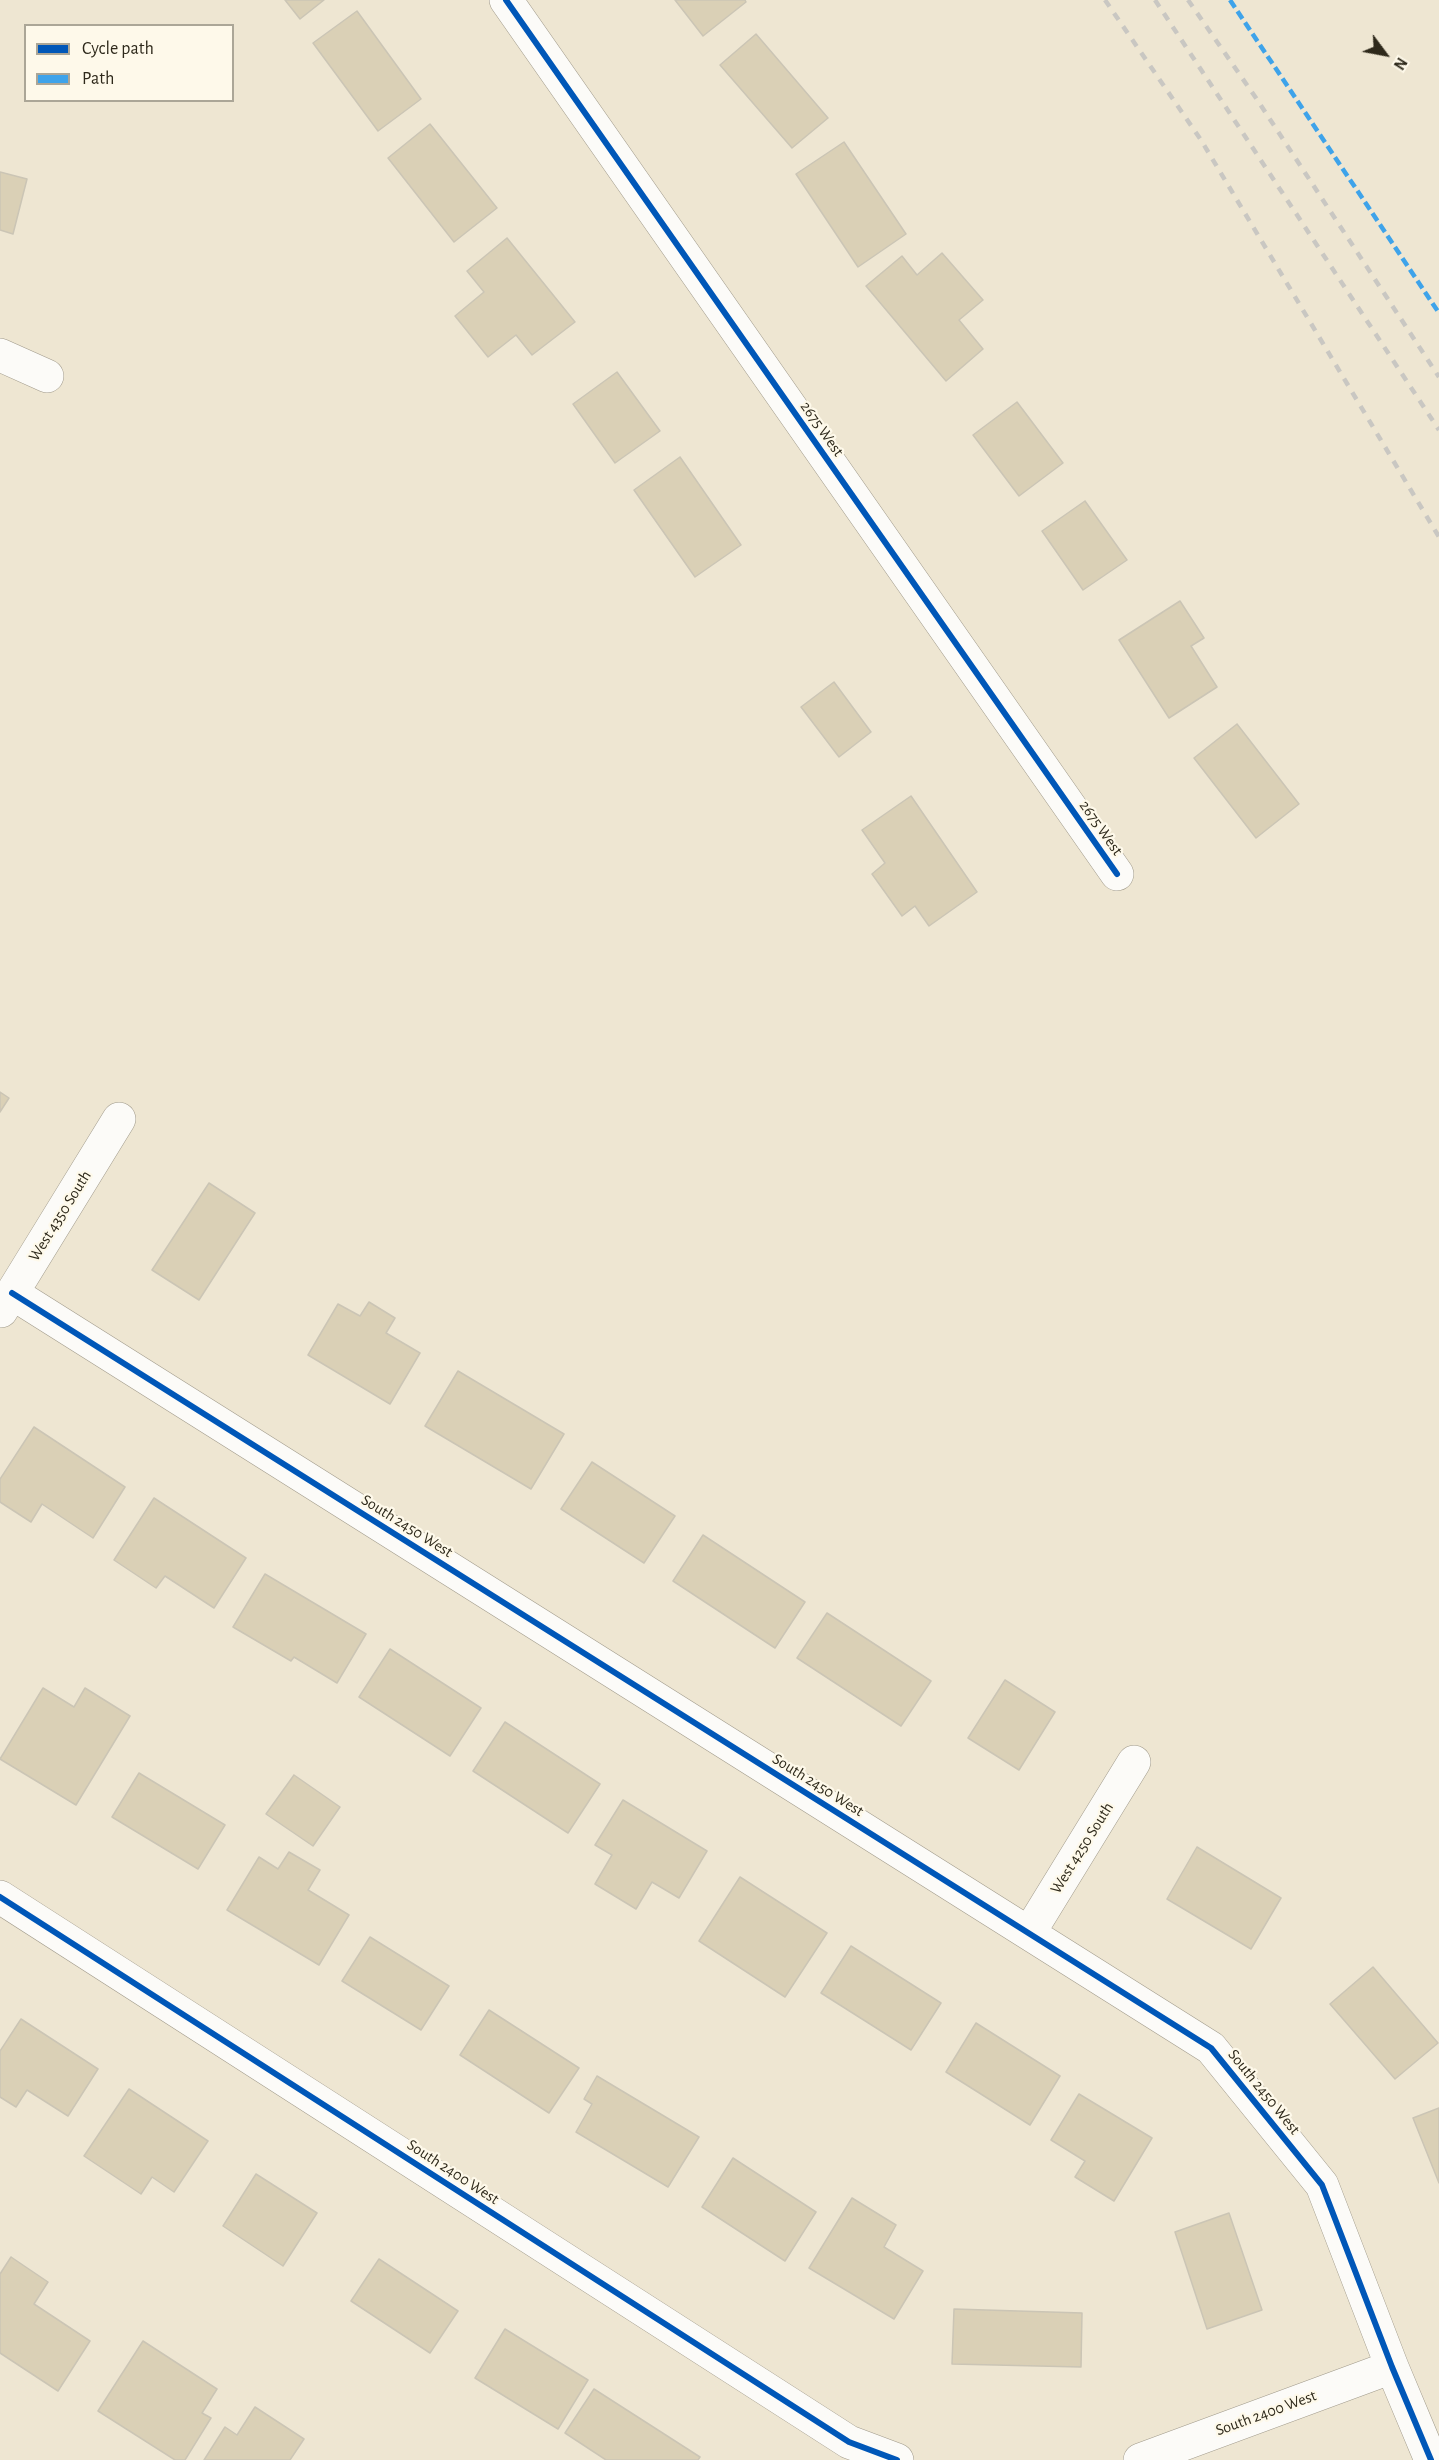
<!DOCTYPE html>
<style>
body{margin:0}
#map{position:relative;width:1439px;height:2460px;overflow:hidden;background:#eee6d2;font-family:"Alegreya Sans",sans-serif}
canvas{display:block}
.legend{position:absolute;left:24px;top:24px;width:210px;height:78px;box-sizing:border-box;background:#fef9ea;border:2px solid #aba697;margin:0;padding:8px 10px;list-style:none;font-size:18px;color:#2e291b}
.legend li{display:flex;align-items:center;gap:12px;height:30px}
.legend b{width:30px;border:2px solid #aba697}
.north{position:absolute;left:1355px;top:24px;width:60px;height:60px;-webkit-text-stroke:4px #fef9ea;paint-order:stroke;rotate:122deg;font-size:16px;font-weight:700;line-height:24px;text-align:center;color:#2e291b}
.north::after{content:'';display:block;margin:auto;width:21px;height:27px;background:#2e291b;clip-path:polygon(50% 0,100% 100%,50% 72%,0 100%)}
</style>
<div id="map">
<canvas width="1439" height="2460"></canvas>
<ul class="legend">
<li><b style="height:8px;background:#0057b8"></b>Cycle path</li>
<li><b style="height:8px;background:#3ea3ea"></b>Path</li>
</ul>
<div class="north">N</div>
</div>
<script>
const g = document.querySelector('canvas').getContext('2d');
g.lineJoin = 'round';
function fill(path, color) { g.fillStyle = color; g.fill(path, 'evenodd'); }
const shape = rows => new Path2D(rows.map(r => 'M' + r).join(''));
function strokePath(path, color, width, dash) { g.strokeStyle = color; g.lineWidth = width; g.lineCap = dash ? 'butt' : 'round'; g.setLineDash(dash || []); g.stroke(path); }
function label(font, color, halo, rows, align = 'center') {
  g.font = font + ' "Alegreya Sans",sans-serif'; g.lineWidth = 4.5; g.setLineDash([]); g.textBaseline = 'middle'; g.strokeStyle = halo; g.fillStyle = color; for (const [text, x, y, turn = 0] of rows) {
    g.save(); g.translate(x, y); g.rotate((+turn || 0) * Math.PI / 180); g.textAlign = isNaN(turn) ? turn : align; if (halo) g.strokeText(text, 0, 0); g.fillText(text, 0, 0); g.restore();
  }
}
const building = shape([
 [285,0,324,0,300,19,285,0],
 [675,0,745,0,746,2,703,36,675,0],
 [357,11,421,99,378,131,313,43,357,11],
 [756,34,828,118,792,148,720,65,756,34],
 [430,124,497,208,454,242,388,158,430,124],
 [844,142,906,234,858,267,796,174,844,142],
 [0,172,27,179,13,234,0,230,0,172],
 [507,238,575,322,532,355,516,335,488,357,455,316,484,292,467,271,507,238],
 [942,253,983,300,959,320,983,349,946,381,866,286,902,256,917,275,942,253],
 [617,372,660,431,615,463,573,404,617,372],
 [1017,402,1063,463,1019,496,973,435,1017,402],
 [680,457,741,545,695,577,634,490,680,457],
 [1085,501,1127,560,1083,590,1042,531,1085,501],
 [1180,601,1204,638,1191,646,1217,687,1169,718,1119,640,1180,601],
 [834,682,871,732,839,757,801,707,834,682],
 [1237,724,1299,804,1256,838,1194,758,1237,724],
 [911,796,977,892,929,926,915,906,902,916,872,874,885,863,862,830,911,796],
 [0,1092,9,1098,0,1112,0,1092],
 [209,1183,255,1213,199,1300,152,1270,209,1183],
 [369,1302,395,1318,386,1333,420,1353,390,1404,308,1355,338,1304,360,1316,369,1302],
 [458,1371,564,1434,531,1489,425,1426,458,1371],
 [34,1427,125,1487,93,1538,42,1504,31,1522,0,1502,0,1479,34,1427],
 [592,1462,675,1516,644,1563,561,1509,592,1462],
 [154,1498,246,1558,214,1608,165,1576,156,1588,114,1560,154,1498],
 [703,1535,805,1602,775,1648,673,1581,703,1535],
 [265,1574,366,1634,337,1683,294,1657,291,1661,233,1627,265,1574],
 [827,1613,931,1681,901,1726,797,1658,827,1613],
 [390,1649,481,1708,450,1756,359,1697,390,1649],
 [1005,1680,1055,1712,1019,1770,968,1738,1005,1680],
 [43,1688,74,1707,85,1688,130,1716,76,1805,0,1759,43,1688],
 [505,1722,600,1784,568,1833,473,1771,505,1722],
 [139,1773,225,1825,198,1869,112,1817,139,1773],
 [294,1775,340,1807,313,1846,266,1814,294,1775],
 [623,1800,707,1851,679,1898,652,1882,636,1909,595,1884,612,1855,595,1845,623,1800],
 [1197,1847,1281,1898,1251,1949,1167,1899,1197,1847],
 [289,1852,320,1870,308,1890,349,1915,319,1965,227,1910,259,1857,278,1869,289,1852],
 [740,1877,827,1933,785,1997,699,1941,740,1877],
 [370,1937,449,1986,421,2030,342,1981,370,1937],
 [851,1946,941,2003,911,2050,821,1993,851,1946],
 [1373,1967,1438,2043,1395,2079,1330,2004,1373,1967],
 [489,2010,579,2068,549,2113,460,2055,489,2010],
 [21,2019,98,2069,68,2116,27,2090,16,2107,0,2097,0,2051,21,2019],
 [976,2023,1060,2076,1030,2125,946,2072,976,2023],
 [597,2076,699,2137,668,2187,576,2132,592,2104,584,2099,597,2076],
 [129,2089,208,2141,174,2192,152,2177,141,2194,84,2156,129,2089],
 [1079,2094,1152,2138,1114,2201,1075,2177,1085,2161,1051,2140,1079,2094],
 [1439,2108,1439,2183,1413,2118,1439,2108],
 [733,2158,816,2212,785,2261,702,2207,733,2158],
 [256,2174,317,2213,283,2266,223,2226,256,2174],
 [852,2198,896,2225,884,2247,923,2271,894,2319,809,2268,852,2198],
 [1229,2213,1262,2310,1207,2329,1175,2232,1229,2213],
 [11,2257,48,2282,34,2304,90,2341,58,2391,0,2353,0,2274,11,2257],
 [379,2259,458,2311,430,2353,351,2301,379,2259],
 [954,2309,1082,2313,1081,2367,952,2364,954,2309],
 [505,2329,588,2380,558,2429,475,2378,505,2329],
 [143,2341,217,2389,202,2413,211,2418,185,2460,175,2460,98,2411,143,2341],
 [594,2389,700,2457,698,2460,606,2460,565,2433,594,2389],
 [255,2407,304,2439,290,2460,204,2460,225,2427,237,2435,255,2407]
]);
fill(building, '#dad0b6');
strokePath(building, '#cbc5b5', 1.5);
const minor = shape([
 [506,0,1117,874],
 [0,355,47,376],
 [12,1293,1211,2048,1322,2185,1392,2367,1431,2460],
 [1,1311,119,1119],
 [0,1897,849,2442,897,2460],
 [1029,1933,1134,1762],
 [1140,2460,1392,2367]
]);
strokePath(minor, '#a09a8b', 34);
strokePath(minor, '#fcfbf8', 33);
strokePath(shape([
 [1105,0,1201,140,1439,537],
 [1155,0,1439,430],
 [1188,0,1256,98,1439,377]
]), '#c9c7c2', 4.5, [8, 8]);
strokePath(shape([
 [1230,0,1439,313]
]), '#3ea3ea', 4.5, [9, 4.5]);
strokePath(shape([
 [506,0,1117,874],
 [12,1293,1211,2048,1322,2185,1392,2367,1431,2460],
 [0,1897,849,2442,897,2460]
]), '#0057b8', 6);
label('16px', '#2e291b', '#fef9ea', [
 ["2675 West",822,429,55],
 ["2675 West",1101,828,55],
 ["West 4350 South",60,1216,-58],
 ["South 2450 West",407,1526,32],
 ["South 2450 West",818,1785,32],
 ["West 4250 South",1082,1848,-58],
 ["South 2450 West",1264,2092,51],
 ["South 2400 West",453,2172,33],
 ["South 2400 West",1266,2413,-20]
]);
</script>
